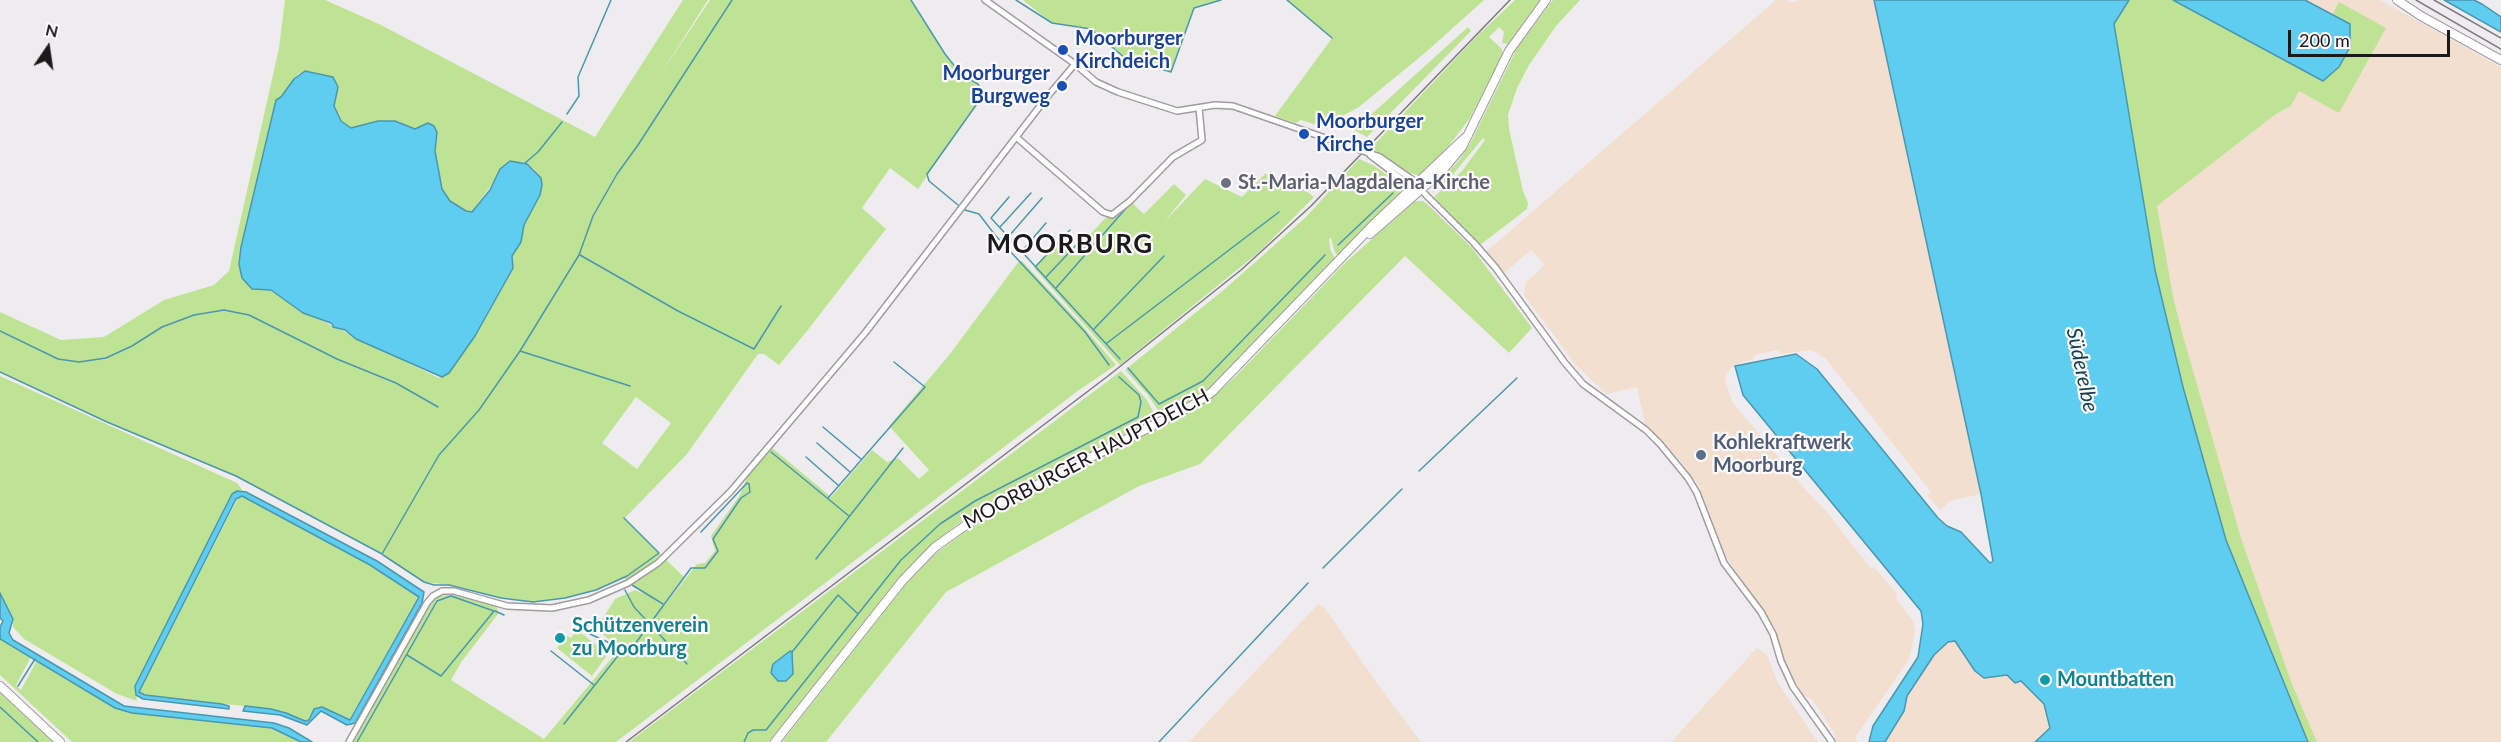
<!DOCTYPE html>
<meta charset="utf-8">
<style>
body{margin:0}
#map{position:relative;width:2501px;height:742px;overflow:hidden;background:#efecef;font-family:Lato,sans-serif}
canvas{display:block}
.north{position:absolute;left:18px;top:18px;width:60px;height:60px;-webkit-text-stroke:4px #fdf9fd;paint-order:stroke;rotate:13deg;font-size:16px;font-weight:700;line-height:24px;text-align:center;color:#1b1a1b}
.north::after{content:'';display:block;margin:auto;width:21px;height:27px;background:#1b1a1b;clip-path:polygon(50% 0,100% 100%,50% 72%,0 100%)}
.scale{position:absolute;left:2288px;top:30px;width:162px;height:27px;box-sizing:border-box;border:3px solid #1b1a1b;border-top:0;padding-left:8px;font-size:18px;line-height:21px;white-space:nowrap;color:#1b1a1b;-webkit-text-stroke:4px #fdf9fd;paint-order:stroke}
</style>
<div id="map">
<canvas width="2501" height="742"></canvas>
<div class="north">N</div>
<div class="scale">200 m</div>
</div>
<script>
const g = document.querySelector('canvas').getContext('2d');
g.lineJoin = 'round';
function fill(path, color) { g.fillStyle = color; g.fill(path, 'evenodd'); }
const shape = rows => new Path2D(rows.map(r => 'M' + r).join(''));
function strokePath(path, color, width, dash) { g.strokeStyle = color; g.lineWidth = width; g.lineCap = dash ? 'butt' : 'round'; g.setLineDash(dash || []); g.stroke(path); }
function label(font, color, halo, rows, align = 'center') {
  g.font = font + ' Lato,sans-serif'; g.lineWidth = 4.5; g.setLineDash([]); g.textBaseline = 'middle'; g.strokeStyle = halo; g.fillStyle = color; for (const [text, x, y, turn = 0] of rows) {
    g.save(); g.translate(x, y); g.rotate((+turn || 0) * Math.PI / 180); g.textAlign = isNaN(turn) ? turn : align; if (halo) g.strokeText(text, 0, 0); g.fillText(text, 0, 0); g.restore();
  }
}
fill(shape([
 [1776,0,1787,0,1792,3,1799,0,1874,0,1981,494,1952,500,1940,510,1927,495,1931,492,1826,359,1811,350,1780,354,1778,350,1755,355,1753,359,1734,365,1726,374,1725,381,1733,403,1804,488,1827,512,1871,569,1874,567,1898,595,1895,598,1913,620,1915,632,1909,659,1855,738,1857,742,1836,742,1833,731,1812,699,1803,695,1794,682,1784,661,1775,628,1725,555,1699,486,1677,457,1645,424,1637,387,1606,394,1575,364,1524,295,1526,282,1545,265,1531,250,1504,273,1487,251],
 [2305,0,2380,0,2501,67,2501,742,2317,742,2292,684,2241,538,2188,358,2174,301,2157,206,2276,114,2291,106,2299,90,2339,112,2386,28,2339,3,2332,15],
 [1318,604,1324,607,1386,696,1421,742,1189,742],
 [1956,641,1975,671,2007,675,2021,681,2044,704,2050,728,2035,742,1885,742,1904,711,1907,696,1934,655,1948,642],
 [1757,648,1767,655,1778,683,1818,742,1671,742]
]), '#f2dfcf');
fill(shape([
 [285,0,325,0,379,24,595,137,683,0,708,0,658,78,710,0,911,0,945,54,961,74,978,84,982,91,979,101,918,189,890,168,862,208,886,229,807,331,779,365,764,354,758,354,687,454,624,519,684,577,664,604,655,600,664,606,697,564,705,563,715,551,711,536,740,495,748,475,771,447,831,497,872,450,887,462,898,458,919,479,929,470,889,426,950,354,1019,261,1022,261,1081,324,1116,365,1079,390,616,742,353,742,429,605,437,596,455,594,497,606,498,614,462,661,451,680,544,739,620,648,596,629,615,599,635,590,644,594,624,578,596,590,565,598,533,602,501,598,449,585,424,582,382,554,236,476,107,422,0,372,0,312,61,340,104,337,164,300,214,285,229,271,279,48],
 [309,71,333,77,338,87,334,106,341,121,351,128,378,121,398,122,415,129,428,123,434,126,437,132,435,150,442,189,450,201,466,211,472,212,495,180,523,162,534,169,541,178,542,185,540,195,524,225,521,242,512,256,513,268,475,336,449,373,439,378,298,309,271,290,252,289,242,278,239,264,241,247,276,100,281,97,298,74],
 [636,397,671,423,637,469,602,443],
 [1023,0,1221,0,1194,8,1171,72,1126,59,1091,29,1052,23],
 [1287,0,1484,0,1426,52,1359,107,1339,118,1326,120,1320,126,1301,120,1296,123,1275,116,1332,38],
 [1515,0,1541,0,1508,44,1502,43,1504,32,1499,27,1489,37,1502,49,1502,56,1470,118,1448,147,1422,173,1417,175,1410,173,1371,148,1478,35],
 [1553,0,1580,0,1556,26,1529,65,1517,88,1508,115,1509,129,1523,191,1528,203,1527,209,1480,245,1434,197,1462,171,1485,140,1483,138,1451,177,1433,193,1433,189,1460,159,1470,144,1517,48],
 [2129,0,2173,0,2323,81,2350,24,2332,15,2339,2,2386,28,2339,113,2299,91,2291,106,2276,114,2157,206,2174,301,2183,336,2241,538,2292,684,2317,742,2308,742,2226,540,2183,387,2155,270,2114,24],
 [1468,27,1471,31,1367,137,1354,130],
 [1359,159,1373,165,1393,179,1399,185,1401,194,1339,257,1335,253,1331,238,1329,239,1330,249,1336,260,1220,382,1200,398,1161,415,1148,395,1125,370,1226,288,1306,217],
 [1265,174,1296,183,1314,197,1259,252,1120,365,1034,268,1063,238,1076,250,1108,215,1130,201,1144,214,1174,184,1186,195,1165,221,1205,179,1242,197],
 [1415,201,1423,201,1427,204,1472,248,1532,328,1509,353,1405,256,1200,464,1139,486,946,592,826,742,782,742,905,585,935,554,984,518,1065,476,1082,471,1081,468,1210,400,1237,375,1346,262],
 [1121,371,1147,400,1155,415,1154,420,965,519,951,529,907,570,769,742,629,742],
 [0,376,237,483,243,491,232,494,135,686,137,701,117,694,24,639,13,627,13,619,0,593],
 [239,496,244,497,370,565,419,597,349,720,325,708,315,709,309,720,305,721,286,713,271,709,145,695,139,692],
 [577,630,608,654,592,676,557,648,566,635,571,638],
 [0,639,31,657,16,685,21,690,36,662,39,661,115,708,132,713,272,728,301,742,72,742,0,675],
 [0,690,56,742,0,742]
]), '#bfe394');
const water = shape([
 [1874,0,2129,0,2114,24,2155,270,2183,387,2226,540,2308,742,2035,742,2050,728,2044,704,2021,681,2015,683,2007,675,1984,678,1975,671,1955,641,1948,642,1934,655,1907,696,1904,711,1885,742,1869,742,1873,726,1918,657,1923,624,1921,611,1743,395,1735,366,1796,354,1817,369,1938,518,1947,526,1961,532,1990,563,1993,561,1981,494,1874,0],
 [2173,0,2305,0,2350,24,2350,47,2339,67,2323,81,2173,0],
 [2444,0,2474,0,2482,4,2501,17,2501,32,2444,0],
 [305,71,333,77,338,87,334,106,341,121,351,128,378,121,395,121,415,129,428,123,434,126,437,132,435,151,442,189,450,201,466,211,472,212,490,190,500,169,510,161,527,164,541,178,542,185,540,195,524,225,521,242,512,256,513,268,475,336,449,373,442,377,356,339,345,330,333,327,333,325,331,323,303,313,271,290,252,289,242,278,239,264,241,247,276,100,281,97,294,79,305,71],
 [237,491,246,492,377,561,424,592,422,603,355,723,347,725,321,711,307,725,280,715,243,711,245,706,271,709,286,713,305,721,309,720,314,709,322,707,350,720,419,597,370,565,242,496,236,499,139,692,145,695,222,704,229,706,229,709,143,699,136,695,135,686,232,494,237,491],
 [0,593,13,619,9,633,13,640,124,706,274,723,289,728,312,742,301,742,272,728,132,713,115,708,0,639,0,627,3,621,0,618,0,593],
 [790,651,792,652,793,674,786,681,778,681,771,673,773,664,790,651]
]);
fill(water, '#5ecdef');
strokePath(water, '#4a97af', 1.5);
strokePath(shape([
 [911,0,945,54,961,74,978,84,982,91,979,101,927,174,929,181,958,205],
 [1016,0,1052,23,1091,29,1126,59,1171,72,1194,8,1221,0],
 [1287,0,1332,38],
 [567,114,579,96,578,77,611,0],
 [525,163,538,152,562,122],
 [1009,197,991,218,1120,359],
 [965,210,979,214,995,235,1085,332,1109,365],
 [1000,227,1031,193],
 [1009,236,1042,198],
 [1338,245,1393,193],
 [1022,251,1046,223],
 [580,255,678,311,754,349,781,306],
 [1036,266,1070,230],
 [1046,277,1080,241],
 [1056,288,1128,206],
 [1094,329,1164,256],
 [0,331,58,359,79,362,106,358,132,346,162,327,194,315,224,310,249,315,337,359,396,383,438,407],
 [1107,343,1279,212],
 [520,351,630,386],
 [1128,368,1159,404,1203,381,1325,255],
 [0,372,107,422,236,476,382,554,439,455,479,410,520,351,579,255,593,216,617,174,638,145,732,0],
 [823,427,861,459],
 [817,443,850,472],
 [771,452,849,516],
 [806,457,839,486],
 [1419,471,1517,378],
 [828,498,925,387,894,362],
 [383,555,424,582,434,585,449,585,501,598,533,602,565,598,596,590,627,576,659,553,624,518],
 [816,559,903,448],
 [1323,568,1402,489],
 [632,585,663,604],
 [625,590,634,607,687,664],
 [495,611,504,615],
 [632,648,691,568,705,568,718,551,713,539,741,498,750,492,749,484,747,483,701,532],
 [551,651,594,685],
 [792,652,838,595,857,613],
 [18,686,35,659],
 [0,707,38,742],
 [564,724,621,652,612,644,590,634],
 [357,742,437,601,451,596,494,611,441,676,407,655],
 [744,742,748,733,753,730,766,730,901,560,940,524,975,501,1138,417,1141,402,1139,395,1119,377],
 [1159,742,1308,583]
]), '#4a97af', 1.5);
const minor = shape([
 [985,0,1075,64,1096,82,1118,92,1177,111,1215,105,1233,106,1360,150],
 [1016,137,1103,212,1112,215,1130,201,1173,157,1202,140,1199,108],
 [1366,152,1380,157,1417,183],
 [1370,155,1412,187],
 [1421,190,1474,243,1495,267,1565,363,1583,384,1646,430,1660,444,1688,478,1697,493,1724,563,1761,612,1773,634,1781,661,1793,687,1832,742],
 [349,742,427,603,433,596,442,591,454,591,507,606,552,608,589,600,628,583,658,563,731,491,865,333,1047,97,1075,64]
]);
const secondary = shape([
 [2397,0,2421,16,2501,60],
 [1370,234,1441,172,1462,147,1509,51,1546,0],
 [0,686,60,742],
 [775,742,903,580,935,547,986,511,1193,405,1212,392,1372,226,1468,135]
]);
strokePath(minor, '#a09ca0', 8);
strokePath(secondary, '#a09ca0', 10);
strokePath(minor, '#fff', 5);
strokePath(secondary, '#fff', 8);
strokePath(shape([
 [2416,0,2501,49],
 [2434,0,2501,38],
 [626,742,1108,376,1241,270,1311,206,1510,0]
]), '#7c7a7c', 1.5);
const minorBridge = shape([
 [1360,150,1366,152]
]);
strokePath(minorBridge, '#a09ca0', 8, []);
strokePath(minorBridge, '#fff', 5);
for (const [x, y, r, color] of [
 [1063,50,6,"#1a4fb4"],
 [1062,86,6,"#1a4fb4"],
 [1304,134,6,"#1a4fb4"],
 [1226,183,6,"#6b7280"],
 [1701,455,6,"#5c6f8a"],
 [560,638,6,"#0f9aa8"],
 [2045,680,6,"#0f9aa8"]
]) { const dot = new Path2D(); dot.arc(x, y, r, 0, 2 * Math.PI); g.fillStyle = color; g.fill(dot); strokePath(dot, '#fdf9fd', 2); }
label('bold 20px', '#164399', '#fdf9fd', [
 ["Moorburger",1075,39],
 ["Kirchdeich",1075,62],
 ["Moorburger",1050,74,"right"],
 ["Burgweg",1050,97,"right"],
 ["Moorburger",1316,122],
 ["Kirche",1316,145]
], 'left');
label('bold 20px', '#5b616d', '#fdf9fd', [
 ["St.-Maria-Magdalena-Kirche",1238,183]
], 'left');
label('bold 20px', '#4e5e75', '#fdf9fd', [
 ["Kohlekraftwerk",1713,443],
 ["Moorburg",1713,466]
], 'left');
label('20px', '#1b1a1b', '#fdf9fd', [
 ["MOORBURGER HAUPTDEICH",1086,459,-28]
]);
label('bold 20px', '#0d838f', '#fdf9fd', [
 ["Schützenverein",572,626],
 ["zu Moorburg",572,649],
 ["Mountbatten",2057,680]
], 'left');
label('italic 21px', '#114351', '#fdf9fd', [
 ["Süderelbe",2082,370,78]
]);
g.letterSpacing = '1.5px';
label('bold 26px', '#1b1a1b', '#fdf9fd', [
 ["MOORBURG",1070,245]
]);
g.letterSpacing = '0px';
</script>
